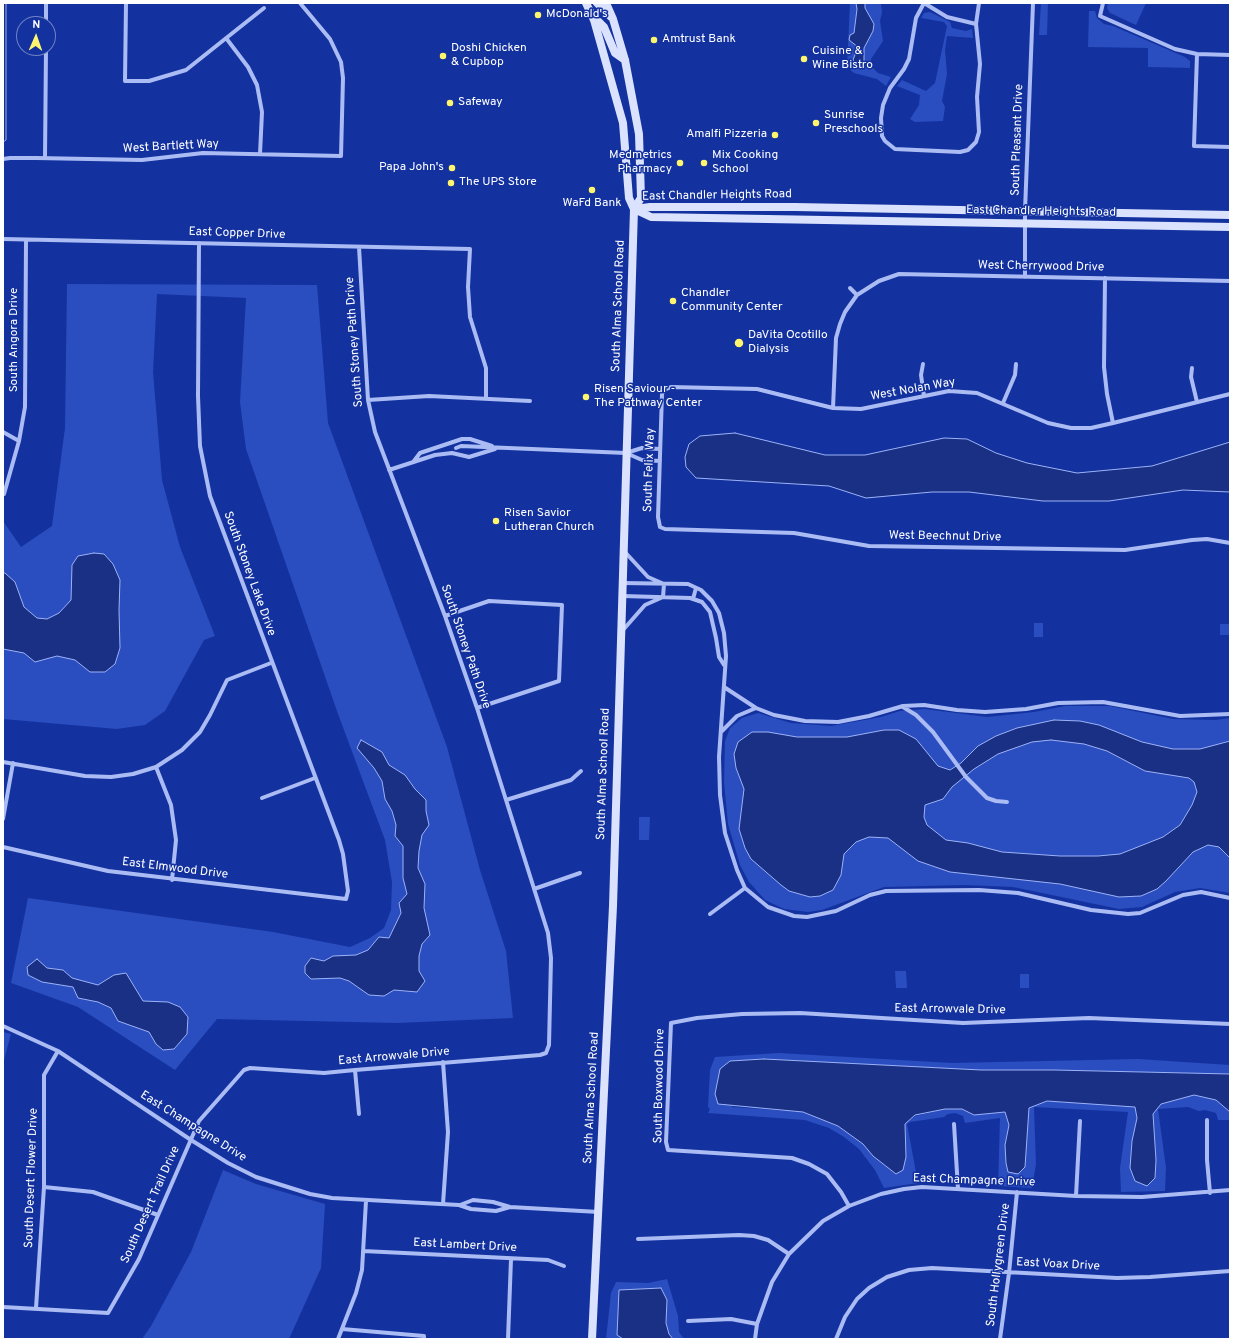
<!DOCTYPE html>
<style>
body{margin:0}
#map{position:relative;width:1233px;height:1342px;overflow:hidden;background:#13329f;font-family:Overpass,sans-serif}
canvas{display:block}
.frame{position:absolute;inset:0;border:4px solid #fff;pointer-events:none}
.north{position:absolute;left:16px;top:16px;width:40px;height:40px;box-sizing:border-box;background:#13329f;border:1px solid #7184c5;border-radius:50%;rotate:2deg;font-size:11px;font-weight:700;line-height:16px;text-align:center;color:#fff}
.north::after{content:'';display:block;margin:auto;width:14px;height:18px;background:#fff56e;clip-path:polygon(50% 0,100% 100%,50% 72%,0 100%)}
</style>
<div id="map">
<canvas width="1233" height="1342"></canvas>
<div class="frame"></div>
<div class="north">N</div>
</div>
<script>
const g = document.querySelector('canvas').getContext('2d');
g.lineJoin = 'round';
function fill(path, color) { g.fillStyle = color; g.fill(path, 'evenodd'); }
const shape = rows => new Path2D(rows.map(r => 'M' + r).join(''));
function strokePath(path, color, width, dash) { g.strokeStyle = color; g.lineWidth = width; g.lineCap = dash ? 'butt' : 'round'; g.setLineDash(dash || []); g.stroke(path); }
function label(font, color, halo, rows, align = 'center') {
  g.font = font + ' Overpass,sans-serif'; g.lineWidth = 3; g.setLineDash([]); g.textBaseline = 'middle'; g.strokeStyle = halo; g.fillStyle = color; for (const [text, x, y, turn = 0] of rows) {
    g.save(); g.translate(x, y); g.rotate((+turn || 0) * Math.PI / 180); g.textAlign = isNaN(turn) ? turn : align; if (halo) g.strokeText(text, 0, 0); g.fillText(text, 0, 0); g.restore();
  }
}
fill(shape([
 [850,3,881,4,882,12,880,21,883,41,871,59,872,67,878,73,891,77,886,86,877,79,854,73,847,67],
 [1041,3,1048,3,1047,35,1039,35],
 [1108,3,1146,3,1136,25,1110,13,1107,8],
 [1089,11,1095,11,1097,18,1104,24,1113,26,1185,57,1190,61,1190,68,1148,67,1148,48,1088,47],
 [930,12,950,22,952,28,966,31,972,29,973,38,947,36,945,50,947,74,942,101,945,107,943,121,915,122,910,119,919,105,920,95,897,86,902,80,926,91,935,83,947,26,944,22,921,18,924,13],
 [67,284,317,285,328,423,447,747,480,870,506,951,513,1018,397,1023,217,1019,175,1070,78,1007,11,983,28,898,273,932,350,947,370,938,384,928,391,910,392,882,385,840,338,714,246,449,240,402,246,298,157,294,153,372,162,480,180,547,215,636,204,640,165,711,145,725,117,729,3,719,3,521,21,547,52,526,65,428],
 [1034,623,1043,623,1043,637,1034,637],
 [1220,624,1230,624,1230,635,1220,635],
 [1065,706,1110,706,1173,719,1215,720,1230,718,1230,893,1200,888,1175,892,1142,907,1119,909,1013,887,965,885,884,887,822,910,808,912,784,909,765,900,749,882,740,865,728,824,724,782,725,741,730,728,742,718,758,713,791,723,831,726,881,717,900,711,925,709,987,717,1034,712],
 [639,817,650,817,649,840,639,840],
 [895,971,906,971,907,988,896,988],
 [1020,974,1029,974,1029,988,1020,988],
 [3,1032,11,1034,3,1064],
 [779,1053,952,1063,1138,1059,1230,1065,1230,1074,1054,1070,981,1070,764,1059,730,1061,732,1107,803,1112,838,1126,863,1144,873,1156,896,1174,906,1157,905,1124,915,1116,945,1109,962,1109,974,1115,1005,1112,1009,1125,1005,1145,1025,1167,1029,1108,1047,1101,1135,1107,1137,1118,1132,1141,1130,1168,1155,1178,1156,1160,1153,1114,1161,1104,1193,1095,1216,1100,1230,1112,1230,1120,1218,1120,1216,1113,1205,1110,1199,1111,1188,1107,1158,1109,1166,1168,1165,1191,1121,1192,1120,1168,1128,1112,1034,1107,1036,1164,1032,1188,998,1186,1000,1118,965,1123,963,1116,955,1113,948,1114,944,1117,910,1122,907,1124,918,1183,884,1188,875,1170,859,1149,844,1137,829,1128,805,1120,708,1113,710,1109,708,1107,710,1070,715,1057],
 [223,1170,256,1184,325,1204,321,1268,289,1339,142,1339,151,1326,191,1252],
 [667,1279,678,1316,679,1332,684,1339,673,1339,669,1334,666,1323,667,1300,617,1335,623,1339,606,1339,611,1293,616,1282,648,1283]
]), '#2a4dbf');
const water = shape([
 [3,3,6,3,6,140,3,142,3,3],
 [856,3,865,3,865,8,874,24,873,31,864,48,864,62,860,65,856,64,853,60,858,47,849,40,850,35,854,33,857,9,856,3],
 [735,433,825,455,865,455,944,438,967,439,996,453,1027,463,1077,473,1152,466,1230,442,1230,492,1183,490,1109,501,1043,501,969,492,932,492,866,498,829,486,696,478,686,467,685,457,689,444,700,436,735,433],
 [94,553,104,554,113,564,120,580,119,610,120,648,115,664,105,672,90,672,75,660,57,656,35,662,24,653,3,649,3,573,5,573,15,582,24,607,37,618,47,619,59,613,71,600,72,565,78,556,94,553],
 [1054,720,1080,721,1099,725,1142,742,1173,749,1200,749,1230,741,1230,858,1219,847,1208,845,1193,852,1166,881,1157,889,1141,896,1119,897,1060,884,950,872,918,861,888,838,869,837,856,842,844,854,841,875,833,890,820,896,810,897,789,891,781,885,751,859,745,848,739,829,744,789,736,768,734,754,738,742,752,732,768,732,797,737,847,737,884,730,899,730,916,739,938,766,950,770,961,763,978,746,996,736,1017,728,1054,720],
 [1051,740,1084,744,1107,751,1145,771,1189,778,1194,782,1197,792,1192,805,1180,825,1163,837,1120,854,1098,856,1060,856,1002,852,968,843,946,840,927,825,924,817,925,805,943,799,952,787,974,769,998,754,1032,742,1051,740],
 [361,740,382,752,389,765,405,775,415,789,426,800,426,811,429,825,422,835,419,851,418,868,425,884,424,908,430,935,422,944,419,956,419,971,425,981,417,992,394,990,384,996,369,995,349,981,340,978,311,979,305,973,305,966,311,958,324,961,333,956,356,955,368,950,379,937,389,938,401,913,399,903,407,894,403,878,403,846,395,836,396,825,392,811,385,799,382,781,374,768,357,748,361,740],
 [37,959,47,968,63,970,72,978,98,985,114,975,126,973,143,1001,168,1002,180,1007,188,1017,187,1034,174,1049,163,1050,156,1044,149,1032,118,1021,111,1008,98,1002,78,998,73,987,42,982,28,975,27,967,37,959],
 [764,1059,981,1070,1054,1070,1230,1074,1230,1112,1216,1100,1194,1095,1161,1104,1153,1114,1156,1160,1155,1178,1147,1186,1135,1181,1130,1168,1132,1141,1137,1118,1135,1107,1047,1101,1029,1108,1025,1167,1018,1174,1008,1172,1006,1163,1005,1145,1009,1125,1005,1112,974,1115,962,1109,945,1109,915,1115,905,1124,906,1157,903,1170,896,1174,873,1156,863,1144,838,1126,803,1112,718,1104,715,1094,720,1069,730,1061,764,1059],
 [661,1288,667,1300,666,1323,669,1334,673,1339,623,1339,617,1335,619,1290,661,1288]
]);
fill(water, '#1a3085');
strokePath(water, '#9db3f7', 1);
strokePath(shape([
 [126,3,125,81,149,81,186,70,264,8],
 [924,3,916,18,909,59,904,69,890,88,883,105,881,118,882,136,885,141,895,149,960,152,968,150,976,142,979,132,977,97,980,64,976,24,979,3],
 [924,3,947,17,976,24],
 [1103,3,1100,16,1175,49,1197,54,1230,55],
 [46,24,46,3],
 [226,38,248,67,257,85,262,112,260,154],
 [1197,54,1194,146,1230,147],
 [45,158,46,48],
 [3,159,10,158,36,158,142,160,203,153,341,156,343,78,341,62,330,39,300,3],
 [3,239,470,249,468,287,470,317,486,368,486,398],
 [1025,277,1025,211,1033,3],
 [1105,278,1104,367,1107,394,1113,423],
 [850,288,857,295],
 [923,364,921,375,924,396],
 [1192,368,1191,377,1197,402],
 [1230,394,1113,423,1091,428,1071,428,1048,423,977,393,949,391,861,409,833,408,757,389,671,387,664,390,662,394,658,517,660,527,665,529,794,533,869,546,1125,550,1192,540,1207,539,1230,543],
 [368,400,429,396,530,401],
 [1003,403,1015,375,1016,364],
 [833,408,836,338,840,324,845,312,857,295,879,281,899,274,1230,281],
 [3,432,19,441],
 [456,448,461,446,626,453,642,448,660,449],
 [626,453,642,460,660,461],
 [414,461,420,453,462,439,470,439,492,446],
 [389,470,435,455,452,453,469,457,495,449],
 [4,494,19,441,25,407,26,240],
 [622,583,688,584,701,590,712,601,719,613,724,633,726,656,719,757,720,795,725,833,737,870,745,888,768,907,794,916,807,917,836,911,870,895,886,891,979,890,1018,893,1091,910,1128,914,1140,913,1183,895,1201,892,1230,898],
 [623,596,690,598,702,602,710,612,716,638,719,657,724,665],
 [693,599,696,588],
 [445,616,489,601,562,605,559,681,477,708],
 [623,630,645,605,663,597,664,584,648,577,624,551],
 [724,687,756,708,774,715,805,721,838,722,869,716,903,706,924,705,957,710,985,712,1026,709,1058,703,1103,702,1180,716,1230,714],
 [903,707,916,715,933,732,966,777,987,798,996,801,1007,802],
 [722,731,737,716,756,708],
 [3,762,85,776,111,777,133,774,156,767,182,750,200,732,210,715,227,680,271,663],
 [156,767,171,805,176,840,172,880],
 [262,798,315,778],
 [506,800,571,780,581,771],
 [3,819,13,763],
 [3,847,108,871,346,899,348,891,343,854,339,840,210,496,200,446,198,396,199,243],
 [534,889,580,873],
 [710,914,745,888],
 [3,1026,58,1051,191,1140,228,1163,256,1177,310,1194,332,1198,459,1205,471,1209,496,1211,510,1207],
 [355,1070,359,1114],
 [1207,1120,1207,1160,1210,1193],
 [954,1124,958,1189],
 [44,1187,93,1192,158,1215],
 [1076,1196,1080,1121],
 [443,1204,448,1132,443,1062],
 [460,1205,473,1200,493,1202,510,1207,599,1212],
 [849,1206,841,1192,827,1174,809,1164,792,1158,668,1150,666,1142,671,1023,697,1018,742,1014,800,1013,963,1023,1089,1018,1230,1024],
 [638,1239,739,1235,754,1236,768,1240,789,1254],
 [363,1251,548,1260,564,1266],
 [3,1307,108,1313,139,1259,199,1121,244,1070,250,1068,324,1073,355,1070,540,1055,546,1053,549,1045,551,958,548,933,477,708,445,616,375,432,368,400,359,247],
 [36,1308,44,1187,44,1075,58,1051],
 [688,1321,731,1319,757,1324],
 [342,1329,424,1336,424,1339],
 [338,1339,356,1293,362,1270,366,1201],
 [508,1339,511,1259],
 [755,1339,757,1324,772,1282,789,1254,823,1221,849,1206,881,1194,904,1189,922,1187,1076,1196,1142,1197,1230,1190],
 [836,1339,845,1317,857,1299,869,1288,887,1277,909,1270,932,1268,1117,1278,1150,1277,1230,1271],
 [1000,1339,1009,1273,1017,1192]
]), '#abbcf4', 4);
strokePath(shape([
 [586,3,594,20,623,123,629,198,634,209,613,906,592,1339],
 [597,3,611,17],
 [606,3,613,19,625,60,639,134,641,198,634,209],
 [594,20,599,22,604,27,615,53,625,60],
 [634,209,651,217,1230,227],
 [635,209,650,207,795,207,1230,215]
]), '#dbe2fd', 8);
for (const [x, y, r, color] of [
 [538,15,4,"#fff56e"],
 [654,40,4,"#fff56e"],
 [443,56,4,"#fff56e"],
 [804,59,4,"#fff56e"],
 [450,103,4,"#fff56e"],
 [816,123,4,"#fff56e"],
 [775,135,4,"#fff56e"],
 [680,163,4,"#fff56e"],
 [704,163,4,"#fff56e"],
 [452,168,4,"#fff56e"],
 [451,183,4,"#fff56e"],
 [592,190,4,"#fff56e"],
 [673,301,4,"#fff56e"],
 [739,343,5,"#fff56e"],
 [586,397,4,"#fff56e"],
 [496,521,4,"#fff56e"]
]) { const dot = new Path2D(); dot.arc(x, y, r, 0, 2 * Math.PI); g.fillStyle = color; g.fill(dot); strokePath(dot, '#13329f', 1.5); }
label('12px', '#fff', '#13329f', [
 ["McDonald's",546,15],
 ["Amtrust Bank",662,40],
 ["Doshi Chicken",451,49],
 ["& Cupbop",451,63],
 ["Cuisine &",812,52],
 ["Wine Bistro",812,66],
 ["Safeway",458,103],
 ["Sunrise",824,116],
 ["Preschools",824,130],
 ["Amalfi Pizzeria",767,135,"right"],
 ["Medmetrics",672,156,"right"],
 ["Pharmacy",672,170,"right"],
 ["Mix Cooking",712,156],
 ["School",712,170],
 ["Papa John's",444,168,"right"],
 ["The UPS Store",459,183],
 ["WaFd Bank",592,204,"center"],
 ["Chandler",681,294],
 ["Community Center",681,308],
 ["DaVita Ocotillo",748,336],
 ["Dialysis",748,350],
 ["Risen Saviour -",594,390],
 ["The Pathway Center",594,404],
 ["Risen Savior",504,514],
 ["Lutheran Church",504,528]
], 'left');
label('12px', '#fff', '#13329f', [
 ["South Pleasant Drive",1018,140,-88],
 ["West Bartlett Way",171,147,-3],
 ["East Chandler Heights Road",717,196,-1],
 ["East Chandler Heights Road",1041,212,1],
 ["East Copper Drive",237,234,2],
 ["West Cherrywood Drive",1041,267,1],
 ["South Alma School Road",619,306,-88],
 ["South Angora Drive",15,340,-90],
 ["South Stoney Path Drive",355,342,-94],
 ["West Nolan Way",913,390,-10],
 ["South Felix Way",650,470,-88],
 ["West Beechnut Drive",945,537,1],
 ["South Stoney Lake Drive",249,574,70],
 ["South Stoney Path Drive",465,647,71],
 ["South Alma School Road",604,774,-88],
 ["East Elmwood Drive",175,869,7],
 ["East Arrowvale Drive",950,1010,1],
 ["East Arrowvale Drive",394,1057,-5],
 ["South Boxwood Drive",660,1086,-89],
 ["South Alma School Road",592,1098,-87],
 ["East Champagne Drive",193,1127,32],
 ["South Desert Flower Drive",32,1178,-88],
 ["East Champagne Drive",974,1181,2],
 ["South Desert Trail Drive",151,1205,-66],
 ["East Lambert Drive",465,1246,3],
 ["South Hollygreen Drive",999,1265,-83],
 ["East Voax Drive",1058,1265,3]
]);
</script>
